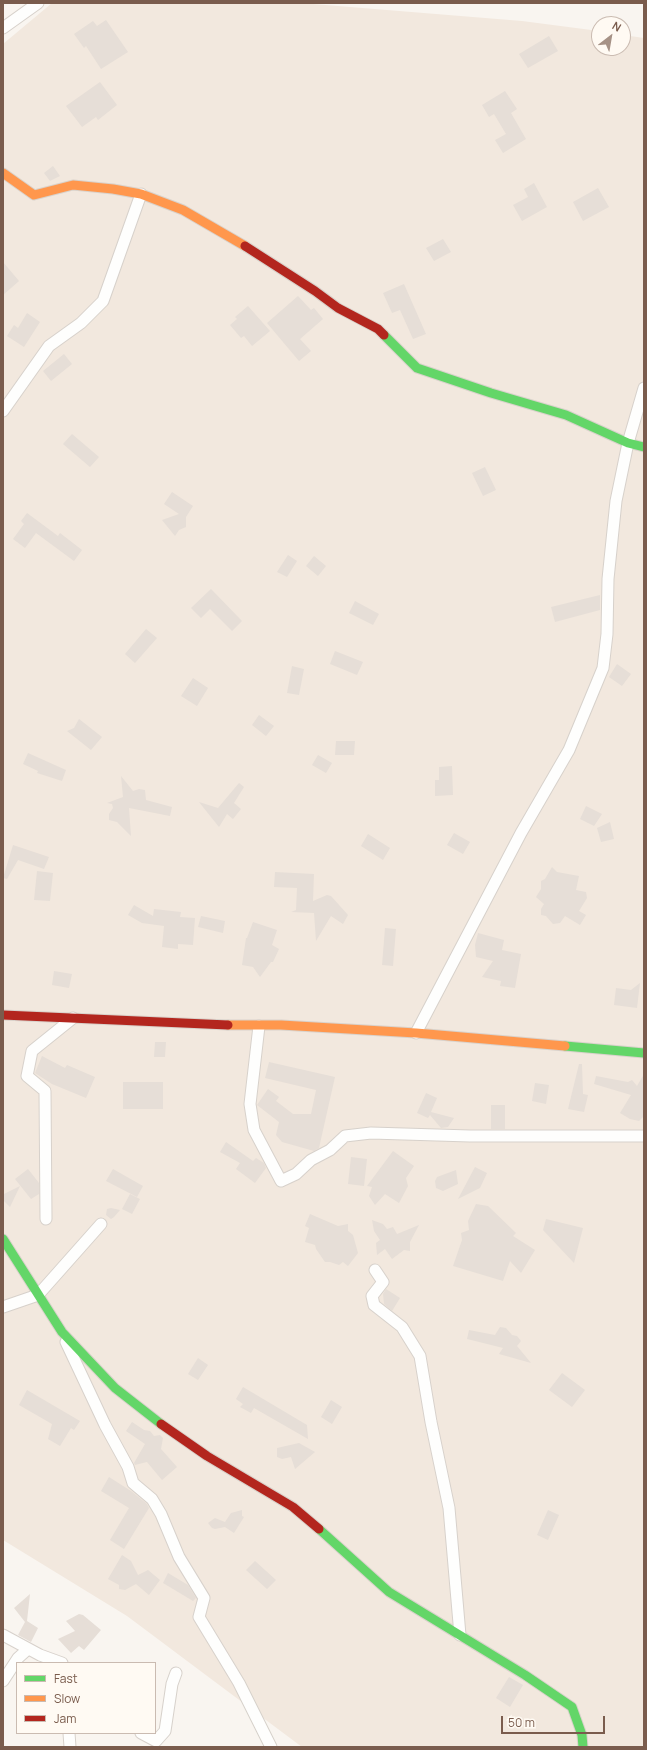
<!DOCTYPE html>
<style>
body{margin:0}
#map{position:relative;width:647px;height:1750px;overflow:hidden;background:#f9f5f0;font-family:Manrope,sans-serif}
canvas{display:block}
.frame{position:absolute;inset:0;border:4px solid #7a5c4d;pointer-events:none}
.legend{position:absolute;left:16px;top:1662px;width:140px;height:72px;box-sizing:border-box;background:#fffaf3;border:1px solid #cabbb1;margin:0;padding:5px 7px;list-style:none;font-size:12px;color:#7a5c4d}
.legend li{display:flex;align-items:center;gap:8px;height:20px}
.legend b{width:20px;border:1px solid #cabbb1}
.north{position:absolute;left:591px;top:16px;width:40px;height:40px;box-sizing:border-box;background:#fffaf3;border:1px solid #cabbb1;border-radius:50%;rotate:31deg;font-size:11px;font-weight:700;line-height:16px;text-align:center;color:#7a5c4d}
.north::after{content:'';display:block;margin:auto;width:14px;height:18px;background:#a69286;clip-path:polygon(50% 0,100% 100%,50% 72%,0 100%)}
.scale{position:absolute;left:501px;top:1716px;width:104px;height:18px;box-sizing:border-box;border:2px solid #7a5c4d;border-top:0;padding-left:5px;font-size:12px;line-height:14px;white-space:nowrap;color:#7a5c4d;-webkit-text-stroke:3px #fffaf3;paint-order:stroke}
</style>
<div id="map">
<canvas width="647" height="1750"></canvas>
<div class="frame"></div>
<ul class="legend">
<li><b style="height:5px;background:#63d668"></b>Fast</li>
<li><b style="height:5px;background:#ff974d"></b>Slow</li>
<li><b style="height:5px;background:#b3261e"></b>Jam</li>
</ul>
<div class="north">N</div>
<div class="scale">50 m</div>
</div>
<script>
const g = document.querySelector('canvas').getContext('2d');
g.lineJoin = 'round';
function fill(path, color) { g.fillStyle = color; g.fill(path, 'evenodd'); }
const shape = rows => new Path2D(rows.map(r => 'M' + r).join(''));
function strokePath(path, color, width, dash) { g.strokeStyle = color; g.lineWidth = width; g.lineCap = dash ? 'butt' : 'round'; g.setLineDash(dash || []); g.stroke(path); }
fill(shape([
 [52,3,301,3,522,21,599,31,599,48,623,48,623,35,644,38,644,1747,302,1747,127,1616,3,1540,3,44]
]), '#f2e8de');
fill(shape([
 [106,20,128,52,101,69,86,46,84,48,74,34,93,21,97,26],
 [549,36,558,51,528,68,519,54],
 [100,82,117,105,98,120,96,117,82,127,66,106],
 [505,91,517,109,511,113,526,139,503,153,495,140,506,134,494,114,489,117,482,105],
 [53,166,60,176,50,181,44,173],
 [534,183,547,207,522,221,513,205,528,197,524,189],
 [598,188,609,207,583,221,573,202],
 [443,239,451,252,434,261,426,248],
 [3,262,19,281,3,295],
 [404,284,426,334,413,339,400,310,392,313,383,293],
 [298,296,311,310,314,308,323,319,300,339,311,351,299,361,267,323],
 [248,306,270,331,252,346,244,336,241,338,230,325,237,319,235,317],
 [27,313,40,322,24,347,7,336,14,325,18,328],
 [64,354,72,364,51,381,43,371],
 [72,434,99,457,90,467,63,444],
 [485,467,496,490,483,496,472,473],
 [172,492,193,506,186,517,186,527,179,530,175,536,162,520,179,514,164,504],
 [27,513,58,536,60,533,82,550,74,561,36,533,25,548,13,539,24,524,21,521],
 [288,555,297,561,287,577,277,572],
 [314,556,326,566,318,576,306,566],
 [211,589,242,621,232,631,210,609,201,618,191,608],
 [600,595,600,610,555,622,551,607],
 [355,601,379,614,373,625,349,613],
 [146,629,157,638,135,663,125,654],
 [335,651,363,662,357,675,330,664],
 [617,664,631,674,622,686,609,677],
 [292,666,304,669,299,695,287,693],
 [193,678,208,688,197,706,181,696],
 [259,715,274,726,266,736,252,725],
 [79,719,102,737,91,750,67,731,74,728],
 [336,741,355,741,354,755,335,755],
 [28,753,66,770,62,781,37,773,38,771,23,764],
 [318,755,332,763,326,773,312,765],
 [452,766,453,795,435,796,435,780,439,780,439,767],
 [121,776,133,791,139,789,145,790,146,800,172,807,170,816,129,808,131,836,117,822,109,820,109,814,113,808,112,804,107,803,123,797],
 [239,783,244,787,234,803,241,809,233,819,227,814,219,827,199,802,218,808],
 [586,806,602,814,594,826,580,819],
 [610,822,614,839,601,842,597,828],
 [454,833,470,842,463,854,447,845],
 [368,834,390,848,383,860,361,846],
 [13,845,49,857,44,869,18,860,7,879,3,878],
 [552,867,557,872,579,876,576,890,586,892,587,898,579,911,586,915,580,925,565,916,560,923,553,924,546,916,541,915,541,909,544,904,536,897,541,889,541,881,545,879],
 [37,871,53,873,50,901,34,900],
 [275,872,314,874,313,901,327,895,331,896,348,915,343,924,331,916,316,941,314,913,291,912,296,910,297,888,274,887],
 [134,905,153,916,154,909,181,912,180,917,195,918,193,945,178,944,178,949,162,947,164,926,142,923,128,915],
 [201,916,225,921,223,933,198,927],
 [253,922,277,930,272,945,279,949,273,962,271,962,260,977,253,967,242,965,246,938,247,938],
 [385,928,396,929,393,966,382,965],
 [478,933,504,940,502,950,521,954,515,988,500,986,501,981,482,977,493,961,476,957,475,945],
 [54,971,72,974,69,988,52,985],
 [640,983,637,1008,614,1005,616,988,631,990],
 [155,1042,166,1042,165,1057,154,1057],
 [42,1056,65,1068,67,1065,95,1077,86,1098,52,1084,35,1073],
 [269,1062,335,1077,319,1148,314,1151,282,1142,276,1135,279,1122,257,1105,268,1089,279,1097,276,1101,293,1114,311,1114,316,1090,265,1078],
 [579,1064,582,1064,583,1094,588,1095,584,1112,568,1109],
 [644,1074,644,1116,639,1121,630,1119,620,1113,631,1095,594,1084,596,1076,628,1082,632,1080,637,1086],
 [123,1082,163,1082,163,1109,123,1109],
 [535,1083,549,1085,546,1104,532,1101],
 [426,1093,437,1098,431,1112,454,1118,448,1127,441,1128,430,1115,428,1118,417,1113],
 [491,1105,505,1105,505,1129,491,1129],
 [226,1142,253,1161,256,1158,264,1163,266,1168,255,1183,236,1169,240,1163,220,1152],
 [393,1151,414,1166,406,1178,408,1186,399,1203,385,1194,375,1205,369,1196,372,1187,367,1186],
 [351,1157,367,1159,364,1186,348,1184],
 [475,1167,487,1173,480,1188,458,1199],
 [28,1169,39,1183,39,1194,31,1199,15,1179],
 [113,1169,143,1186,137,1197,106,1181],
 [456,1170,458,1184,443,1191,436,1188,435,1181,437,1177],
 [20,1186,10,1207,3,1200,4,1194],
 [130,1194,140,1199,132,1214,122,1209],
 [476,1204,488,1206,516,1233,513,1236,535,1250,521,1273,510,1261,503,1281,453,1266,462,1240,461,1233,469,1230,468,1221],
 [111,1208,120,1210,114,1217,111,1219,106,1215,107,1209],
 [310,1214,338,1226,348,1224,348,1231,353,1235,358,1253,348,1266,343,1262,339,1265,330,1262,325,1262,316,1249,315,1245,305,1242,309,1228,305,1226],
 [546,1219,583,1228,574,1263,543,1230],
 [372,1220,383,1224,387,1229,393,1227,397,1234,419,1225,410,1242,410,1251,404,1250,392,1259,385,1249,377,1255,376,1243,380,1240,374,1231],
 [386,1289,400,1298,392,1311,384,1304,383,1294],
 [500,1327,506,1328,512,1335,517,1336,521,1341,517,1346,531,1363,499,1354,503,1348,467,1339,469,1330,495,1335],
 [198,1358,208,1365,198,1380,188,1374],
 [562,1373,585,1390,572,1407,549,1390],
 [243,1387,307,1425,308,1439,254,1408,251,1413,240,1407,243,1404,236,1399],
 [27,1390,80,1421,74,1430,71,1428,60,1446,48,1439,52,1424,19,1405],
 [331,1400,342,1407,332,1424,321,1417],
 [132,1422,144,1430,150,1431,154,1436,160,1435,163,1438,161,1449,177,1467,162,1480,147,1462,135,1465,134,1463,145,1444,126,1431],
 [299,1443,315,1452,295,1469,291,1457,282,1459,277,1457,277,1448],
 [109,1477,131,1491,147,1504,149,1508,124,1549,110,1540,129,1508,101,1491],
 [242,1510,242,1516,244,1517,234,1533,225,1527,215,1529,212,1528,208,1523,215,1518,225,1522,231,1513],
 [548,1510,559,1515,548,1540,537,1535],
 [122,1555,131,1561,138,1575,148,1570,160,1580,149,1595,136,1584,125,1590,119,1589,119,1585,108,1579],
 [255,1561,276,1580,267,1589,246,1570],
 [168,1573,188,1585,196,1598,193,1601,163,1583],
 [30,1594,27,1621,38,1628,31,1642,18,1635,25,1622,14,1608],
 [79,1614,83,1615,101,1630,84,1650,79,1646,71,1653,58,1639,75,1631,66,1621],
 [509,1677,523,1685,510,1707,496,1698]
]), '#e6ded7');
const street = shape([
 [3,28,38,3],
 [3,411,49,346,81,323,103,301,141,194],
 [259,1026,250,1104,254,1130,281,1181,296,1174,311,1160,330,1150,345,1136,371,1133,470,1136,644,1136],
 [416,1033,521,833,569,750,603,668,607,634,608,579,616,501,628,443,644,388],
 [46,1219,45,1091,27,1076,32,1051,73,1018],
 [375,1270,383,1282,372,1296,374,1305,402,1327,420,1356,431,1422,449,1508,460,1635],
 [3,1307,38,1295,101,1224],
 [66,1342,105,1425,128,1467,133,1483,152,1499,161,1514,179,1557,204,1598,199,1617,239,1683,271,1747],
 [3,1635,40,1655,62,1663],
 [3,1681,18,1658,28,1649],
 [69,1733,70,1747],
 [141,1733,156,1741,165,1731,172,1684,176,1673]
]);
const fast = shape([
 [384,335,417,368,491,393,566,415,628,443,644,447],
 [565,1046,644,1053],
 [3,1239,62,1332,115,1388,161,1424],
 [319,1529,389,1592,525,1675,572,1707,582,1735,583,1747]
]);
const slow = shape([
 [3,173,34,195,73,185,113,189,141,194,183,210,245,246],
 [228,1025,281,1025,416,1033,565,1046]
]);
const jam = shape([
 [245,246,315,291,338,308,378,329,384,335],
 [3,1015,228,1025],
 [161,1424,207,1456,293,1507,319,1529]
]);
strokePath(street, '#d7d1cb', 13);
strokePath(fast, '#d9d2cb', 11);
strokePath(slow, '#d9d2cb', 11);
strokePath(jam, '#d9d2cb', 11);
strokePath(street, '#fefefd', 11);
strokePath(fast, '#63d668', 9);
strokePath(slow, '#ff974d', 9);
strokePath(jam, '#b3261e', 9);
</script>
